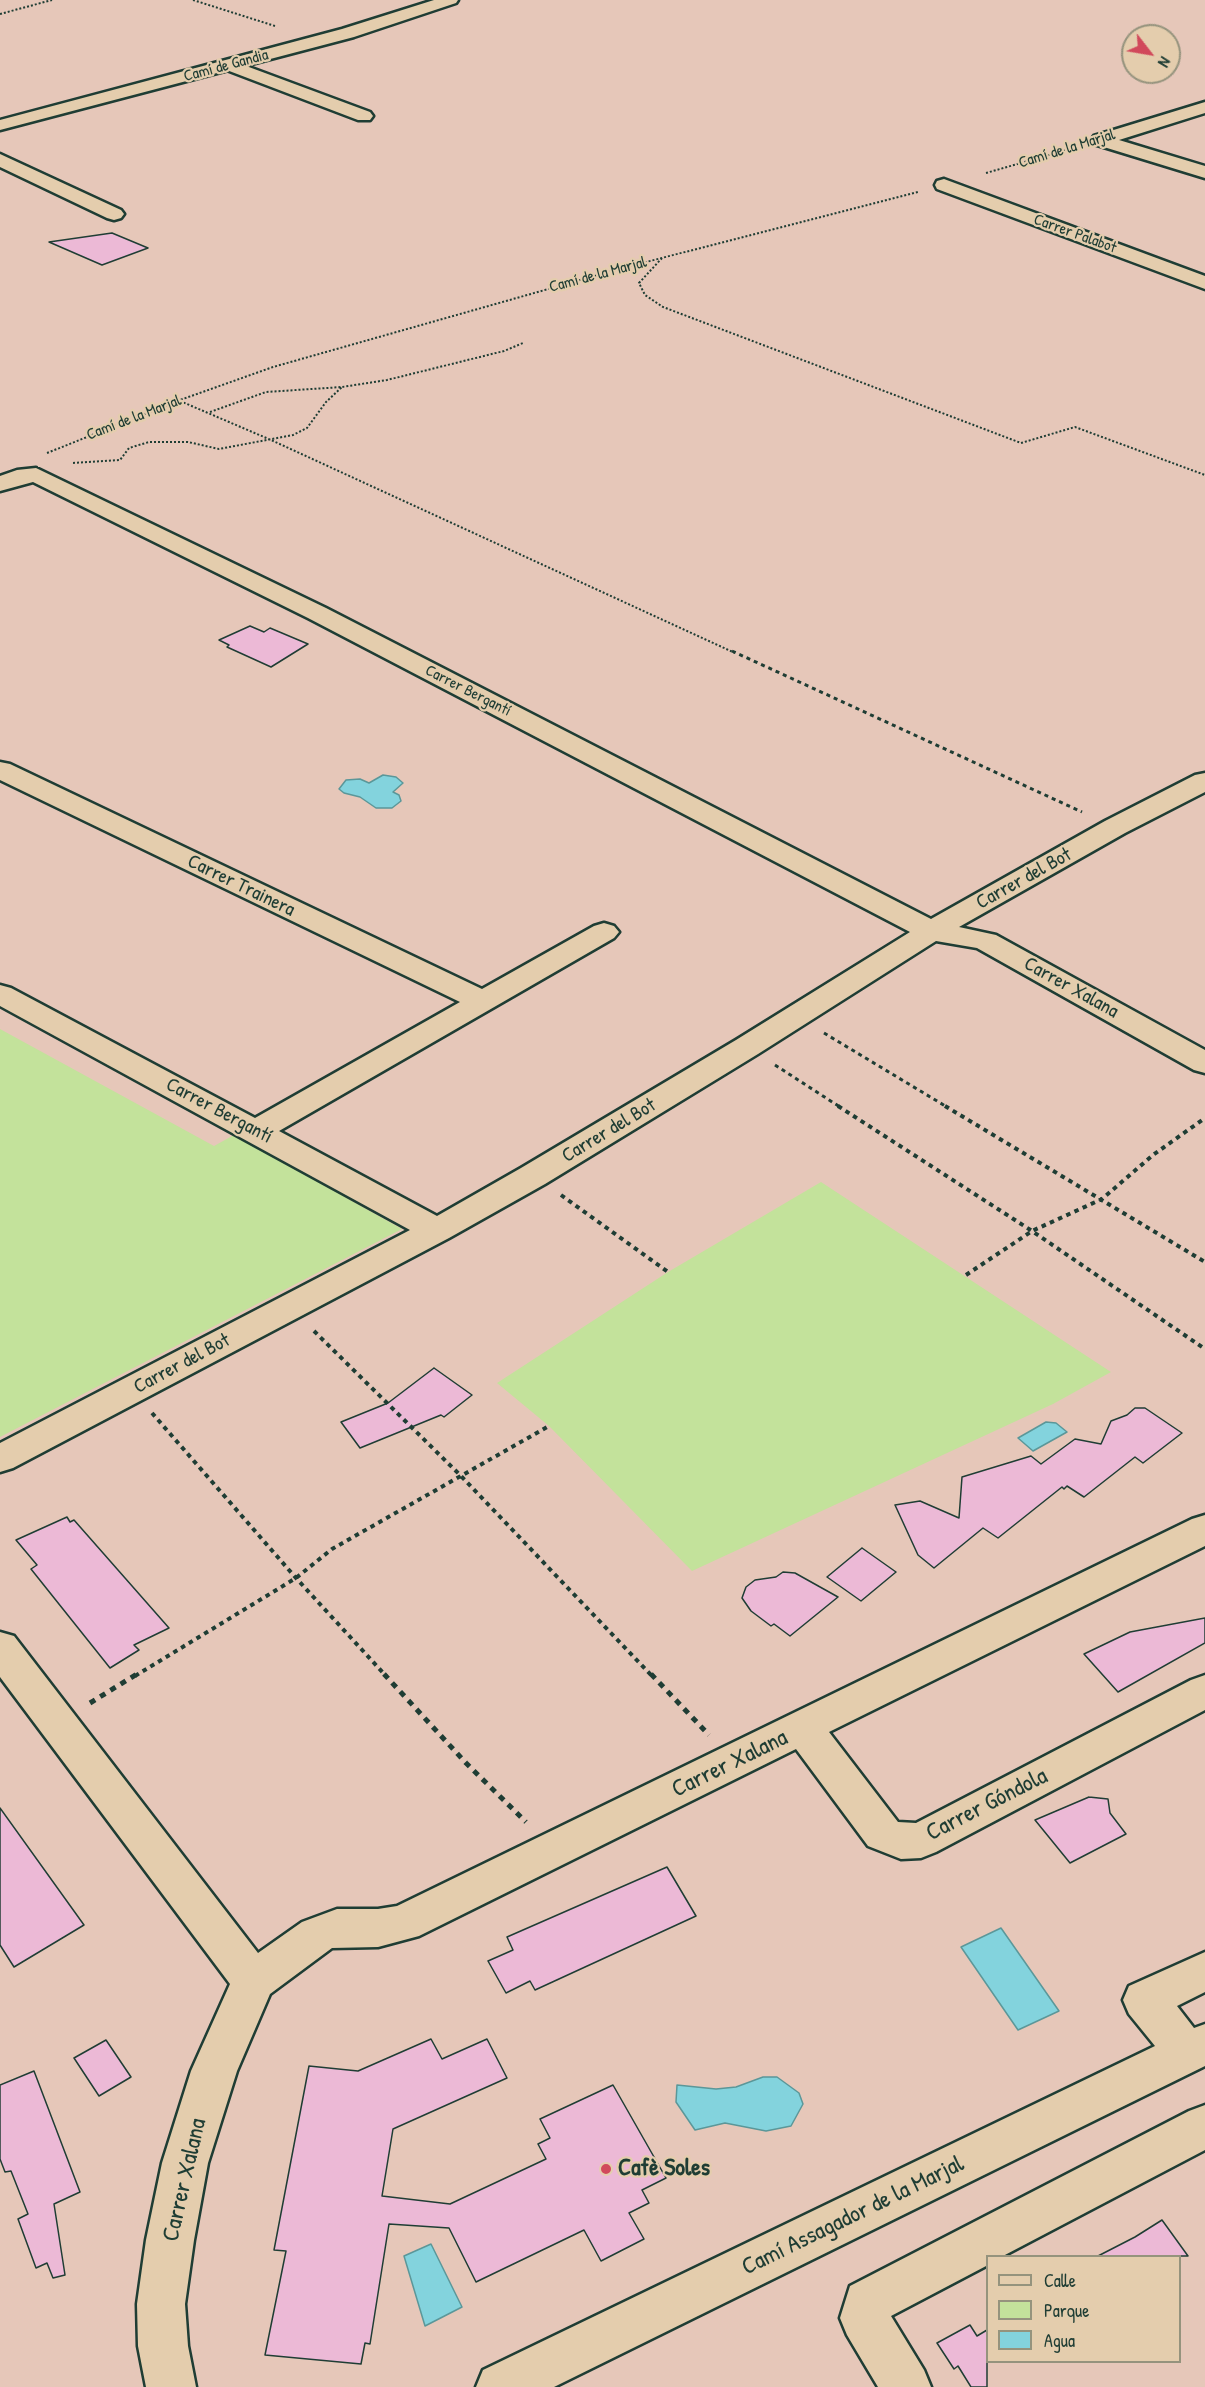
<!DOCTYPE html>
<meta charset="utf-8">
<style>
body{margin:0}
#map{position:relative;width:1205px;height:2387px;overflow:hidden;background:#e6c7b9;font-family:"Patrick Hand",sans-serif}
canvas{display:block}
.legend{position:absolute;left:986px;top:2255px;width:195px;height:108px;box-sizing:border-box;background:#e4cdad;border:2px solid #95937d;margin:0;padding:8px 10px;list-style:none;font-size:18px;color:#1f3d34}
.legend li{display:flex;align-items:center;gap:12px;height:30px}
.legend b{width:30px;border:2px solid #95937d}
.north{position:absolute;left:1121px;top:24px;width:60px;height:60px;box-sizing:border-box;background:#e4cdad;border:2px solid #95937d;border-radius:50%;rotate:121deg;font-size:16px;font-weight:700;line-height:24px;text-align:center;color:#1f3d34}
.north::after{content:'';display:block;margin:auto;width:21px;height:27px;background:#d1495b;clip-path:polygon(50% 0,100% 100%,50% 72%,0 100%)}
</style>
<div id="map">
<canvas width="1205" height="2387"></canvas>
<ul class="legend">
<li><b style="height:8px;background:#e4cdad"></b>Calle</li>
<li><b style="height:16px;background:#c3e29b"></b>Parque</li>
<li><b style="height:16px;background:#83d3dd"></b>Agua</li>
</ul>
<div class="north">N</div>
</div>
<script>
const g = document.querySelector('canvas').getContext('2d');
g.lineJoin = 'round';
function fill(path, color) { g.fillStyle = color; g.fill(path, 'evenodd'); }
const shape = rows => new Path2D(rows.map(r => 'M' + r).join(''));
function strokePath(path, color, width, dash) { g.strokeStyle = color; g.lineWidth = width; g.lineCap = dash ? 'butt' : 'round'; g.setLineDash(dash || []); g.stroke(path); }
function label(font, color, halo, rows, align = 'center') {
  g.font = font + ' "Patrick Hand",sans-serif'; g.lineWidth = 4.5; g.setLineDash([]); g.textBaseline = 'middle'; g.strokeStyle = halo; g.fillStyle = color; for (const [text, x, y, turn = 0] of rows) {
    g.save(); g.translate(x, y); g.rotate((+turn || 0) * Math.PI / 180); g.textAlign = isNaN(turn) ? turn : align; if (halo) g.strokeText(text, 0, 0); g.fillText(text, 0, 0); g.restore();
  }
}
fill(shape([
 [0,1029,214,1146,234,1135,402,1229,0,1437],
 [821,1182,1111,1372,1053,1404,692,1571,549,1426,497,1383,668,1272]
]), '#c3e29b');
const water = shape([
 [383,775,396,777,403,783,393,792,399,795,401,801,392,808,376,808,360,797,344,793,339,789,346,780,360,779,369,783,383,775],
 [1046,1422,1056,1423,1067,1432,1033,1451,1018,1438,1046,1422],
 [1001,1928,1059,2011,1018,2030,961,1947,1001,1928],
 [763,2077,777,2077,799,2093,803,2104,791,2126,766,2131,725,2123,695,2130,676,2102,677,2085,716,2089,736,2087,763,2077],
 [431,2244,462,2307,425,2326,404,2256,431,2244]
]);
fill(water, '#83d3dd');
strokePath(water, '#5b9799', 1.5);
const building = shape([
 [112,233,148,248,102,265,49,242,112,233],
 [250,626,264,632,270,628,308,644,271,667,227,647,229,645,219,640,250,626],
 [434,1368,472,1395,444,1417,441,1415,360,1448,341,1422,388,1403,434,1368],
 [1135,1408,1145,1408,1182,1433,1143,1463,1135,1457,1084,1497,1067,1486,1064,1489,1062,1487,998,1538,983,1528,934,1568,918,1555,895,1505,920,1501,959,1518,962,1477,1031,1456,1041,1464,1075,1439,1101,1444,1111,1421,1127,1415,1135,1408],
 [67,1517,70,1522,74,1520,169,1628,134,1645,139,1650,110,1668,31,1569,37,1565,16,1540,67,1517],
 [862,1548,896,1572,861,1601,827,1577,862,1548],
 [783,1572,795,1573,838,1597,790,1636,774,1624,771,1626,751,1611,742,1598,746,1587,755,1580,776,1577,783,1572],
 [1205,1618,1205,1643,1118,1692,1084,1654,1130,1632,1205,1618],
 [1089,1797,1108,1799,1110,1813,1126,1834,1070,1863,1035,1820,1089,1797],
 [0,1808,84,1925,14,1967,0,1945,0,1808],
 [667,1867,696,1916,535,1990,530,1981,506,1993,488,1961,513,1950,507,1937,667,1867],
 [431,2039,442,2059,487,2039,507,2078,393,2129,382,2196,450,2204,546,2159,538,2144,550,2138,540,2119,613,2085,666,2178,642,2190,649,2203,629,2213,644,2239,601,2261,584,2230,476,2282,449,2228,389,2224,370,2344,365,2343,361,2364,265,2355,286,2251,274,2250,309,2066,358,2071,431,2039],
 [106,2040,131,2077,99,2096,74,2058,106,2040],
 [34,2071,80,2192,54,2204,65,2275,53,2278,47,2263,36,2268,18,2219,28,2214,11,2171,5,2172,0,2159,0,2085,34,2071],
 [1162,2220,1188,2256,1098,2256,1135,2237,1162,2220],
 [970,2325,977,2336,987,2330,987,2387,971,2387,958,2366,954,2369,937,2343,970,2325]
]);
fill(building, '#ecb9d6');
strokePath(building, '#1f3d34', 1.5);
const minor = shape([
 [230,60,370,112,373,116,370,120,358,120,224,69,221,65,224,61,230,60],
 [1205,102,1205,113,1119,140,1205,166,1205,178,1094,144,1091,140,1094,136,1205,102],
 [0,154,121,210,124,214,121,218,114,220,107,218,0,167,0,154],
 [944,179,1205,276,1205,289,937,189,935,185,937,181,944,179],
 [36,468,326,608,931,919,1105,821,1195,775,1205,773,1205,792,1125,833,959,927,996,935,1205,1050,1205,1073,1194,1070,977,948,936,941,758,1054,545,1184,449,1238,13,1468,0,1472,0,1443,410,1230,0,1006,0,985,11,988,255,1118,460,1002,0,780,0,762,10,764,482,989,594,926,604,923,614,926,619,932,614,938,279,1131,437,1216,521,1168,736,1040,910,932,308,618,33,482,0,491,0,476,17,470,36,468],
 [1205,1515,1205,1546,829,1732,898,1822,916,1823,1191,1680,1205,1675,1205,1710,936,1852,921,1858,901,1859,868,1846,796,1749,419,1936,378,1947,332,1948,270,1994,237,2071,208,2163,194,2240,185,2304,188,2346,196,2387,146,2387,138,2346,137,2304,146,2240,162,2163,191,2071,230,1984,0,1677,0,1632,14,1636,258,1953,302,1922,337,1909,378,1909,397,1906,1192,1519,1205,1515],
 [1205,1952,1205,1992,1177,2006,1194,2028,1205,2024,1205,2066,1203,2067,554,2387,476,2387,483,2370,1155,2046,1129,2014,1123,2000,1129,1986,1205,1952],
 [1205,2105,1205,2150,1003,2256,988,2256,988,2265,891,2316,924,2370,931,2387,878,2387,847,2335,840,2318,850,2286,1189,2111,1205,2105]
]);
const major = shape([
 [434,0,458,0,456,3,354,37,0,130,0,120,342,29,434,0]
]);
strokePath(minor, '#1f3d34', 5);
strokePath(major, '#1f3d34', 5);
strokePath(shape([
 [193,0,275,26],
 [0,14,52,0],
 [986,173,1077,147],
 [662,258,639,283,645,295,663,307,1021,443,1075,427,1205,475],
 [180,401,271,440,735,653],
 [210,412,266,392,342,387,387,380,504,351,523,343],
 [47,453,180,400,273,367,619,269,918,192],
 [73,463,120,460,129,448,149,442,188,442,219,449,293,435,307,428,326,402,342,387]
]), '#1f3d34', 2, [2, 2]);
strokePath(shape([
 [732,651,1082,812],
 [824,1033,947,1107],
 [775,1065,840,1107]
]), '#1f3d34', 3, [4, 4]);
strokePath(shape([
 [838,1106,1032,1231,1205,1349],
 [945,1106,1205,1262],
 [561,1195,668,1272],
 [966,1275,1032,1231,1102,1199,1153,1155,1205,1118],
 [314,1331,460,1475,652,1676],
 [152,1413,296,1578,386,1676],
 [135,1676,296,1578,332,1549,549,1426]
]), '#1f3d34', 4, [4.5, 4.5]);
strokePath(shape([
 [384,1674,466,1763,526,1822],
 [651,1674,709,1735],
 [90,1703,137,1674]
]), '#1f3d34', 5, [6, 6]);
fill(minor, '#e4cdad');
fill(major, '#e4cdad');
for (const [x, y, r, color] of [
 [606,2169,6,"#d1495b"]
]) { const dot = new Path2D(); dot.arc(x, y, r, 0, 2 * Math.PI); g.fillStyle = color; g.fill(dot); strokePath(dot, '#e4cdad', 2); }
label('16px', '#1f3d34', '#e4cdad', [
 ["Camí de Gandia",226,66,-15],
 ["Camí de la Marjal",1067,149,-17],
 ["Carrer Palabot",1075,234,20],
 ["Camí de la Marjal",598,275,-15],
 ["Camí de la Marjal",134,418,-21],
 ["Carrer Bergantí",468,691,27]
]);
label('20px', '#1f3d34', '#e4cdad', [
 ["Carrer del Bot",1024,879,-29],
 ["Carrer Trainera",241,886,26],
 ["Carrer Xalana",1071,988,29],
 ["Carrer Bergantí",219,1111,28],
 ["Carrer del Bot",609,1131,-31],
 ["Carrer del Bot",182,1364,-28]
]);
label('24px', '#1f3d34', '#e4cdad', [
 ["Carrer Xalana",730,1764,-26],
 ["Carrer Góndola",987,1805,-27],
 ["Carrer Xalana",185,2180,-77],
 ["Camí Assagador de la Marjal",853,2216,-26]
]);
label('bold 24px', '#1f3d34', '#e4cdad', [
 ["Cafè Soles",618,2169]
], 'left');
</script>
